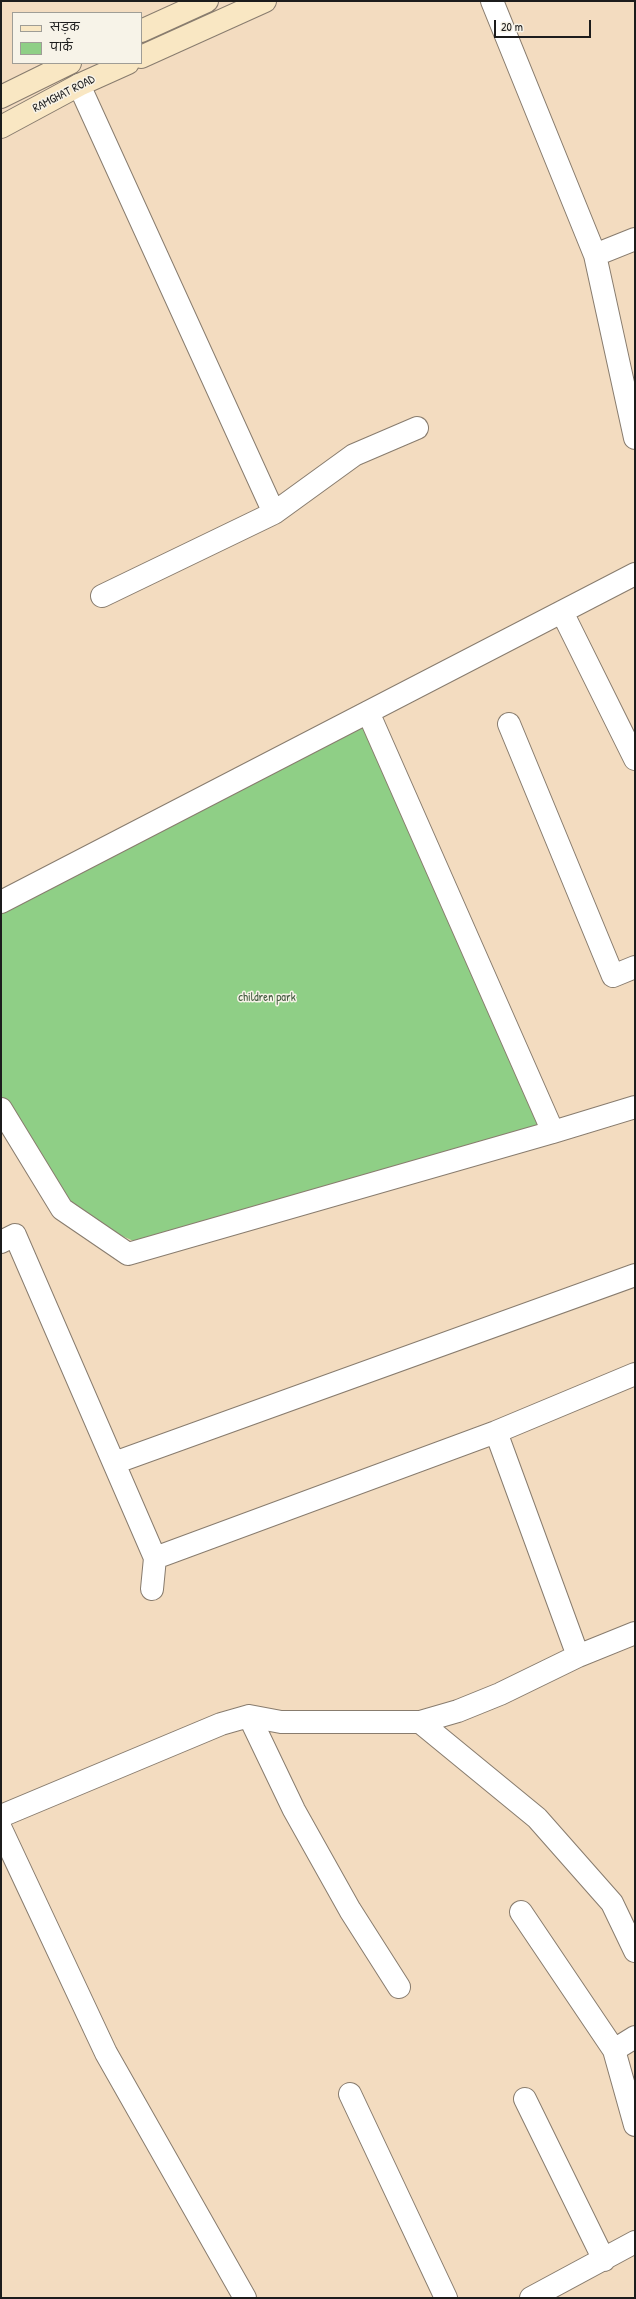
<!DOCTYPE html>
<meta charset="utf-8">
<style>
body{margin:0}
#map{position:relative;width:636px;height:2299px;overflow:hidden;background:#f3dcc0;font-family:"Patrick Hand","Playpen Sans Deva",sans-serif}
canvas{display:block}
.frame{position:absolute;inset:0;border:2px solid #1c1c1c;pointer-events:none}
.legend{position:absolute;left:12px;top:12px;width:130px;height:52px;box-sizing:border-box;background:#f7f3e8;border:1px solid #9f9d96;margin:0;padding:5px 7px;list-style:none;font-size:12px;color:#1c1c1c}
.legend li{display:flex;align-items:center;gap:8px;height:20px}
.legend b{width:20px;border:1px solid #9f9d96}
.scale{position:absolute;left:494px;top:20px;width:97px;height:18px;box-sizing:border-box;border:2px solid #1c1c1c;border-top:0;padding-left:5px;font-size:12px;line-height:14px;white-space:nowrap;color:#1c1c1c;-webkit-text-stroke:3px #f7f3e8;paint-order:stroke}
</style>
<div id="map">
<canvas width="636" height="2299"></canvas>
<div class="frame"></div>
<ul class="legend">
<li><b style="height:5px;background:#f9e7c3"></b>सड़क</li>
<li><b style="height:11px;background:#8fcf86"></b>पार्क</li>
</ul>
<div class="scale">20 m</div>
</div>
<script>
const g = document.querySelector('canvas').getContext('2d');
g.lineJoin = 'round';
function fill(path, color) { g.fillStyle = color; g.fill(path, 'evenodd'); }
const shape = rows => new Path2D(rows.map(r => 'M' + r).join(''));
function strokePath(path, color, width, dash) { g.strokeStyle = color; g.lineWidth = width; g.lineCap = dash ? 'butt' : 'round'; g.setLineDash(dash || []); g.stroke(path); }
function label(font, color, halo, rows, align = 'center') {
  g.font = font + ' "Patrick Hand",sans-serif'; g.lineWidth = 3; g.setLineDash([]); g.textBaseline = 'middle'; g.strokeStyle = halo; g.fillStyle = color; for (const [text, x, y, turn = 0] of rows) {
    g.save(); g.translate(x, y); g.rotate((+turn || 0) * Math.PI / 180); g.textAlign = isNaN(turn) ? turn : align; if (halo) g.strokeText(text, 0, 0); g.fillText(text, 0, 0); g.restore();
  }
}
fill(shape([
 [368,712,553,1132,149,1248,62,1209,1,1109,1,902]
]), '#8fcf86');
const minor = shape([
 [492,1,595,255,635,438],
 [79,85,274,513,102,596],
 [595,255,635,239],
 [274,513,354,455,417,428],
 [562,612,635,759],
 [509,724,613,976,635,967],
 [1,902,635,574],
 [1,1109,62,1209,128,1254,553,1132,368,712],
 [553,1132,635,1107],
 [1,1242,15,1235,155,1558,152,1589],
 [114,1463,635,1275],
 [155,1558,496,1432],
 [578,1656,496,1432,635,1374],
 [249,1716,294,1810,350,1910,399,1987],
 [420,1722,537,1818,612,1903,635,1951],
 [1,1816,221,1724,249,1716,281,1722,420,1722,458,1711,500,1694,578,1656,635,1633],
 [1,1829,106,2053,245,2298],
 [521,1912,614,2050,635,2125],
 [614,2050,635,2037],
 [350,2094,446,2298],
 [525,2099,604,2260],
 [531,2298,635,2242]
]);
const secondary = shape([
 [141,31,207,1],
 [141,57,265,1],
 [1,97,70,63],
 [1,127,79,85,128,63]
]);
strokePath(minor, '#887c6e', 24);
strokePath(secondary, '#887c6e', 24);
strokePath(minor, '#fff', 22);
strokePath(secondary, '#f9e7c3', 22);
label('12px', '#1c1c1c', '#f7f3e8', [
 ["RAMGHAT ROAD",64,94,-27]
]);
label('12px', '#445b41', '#f7f3e8', [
 ["children park",267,998]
]);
</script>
